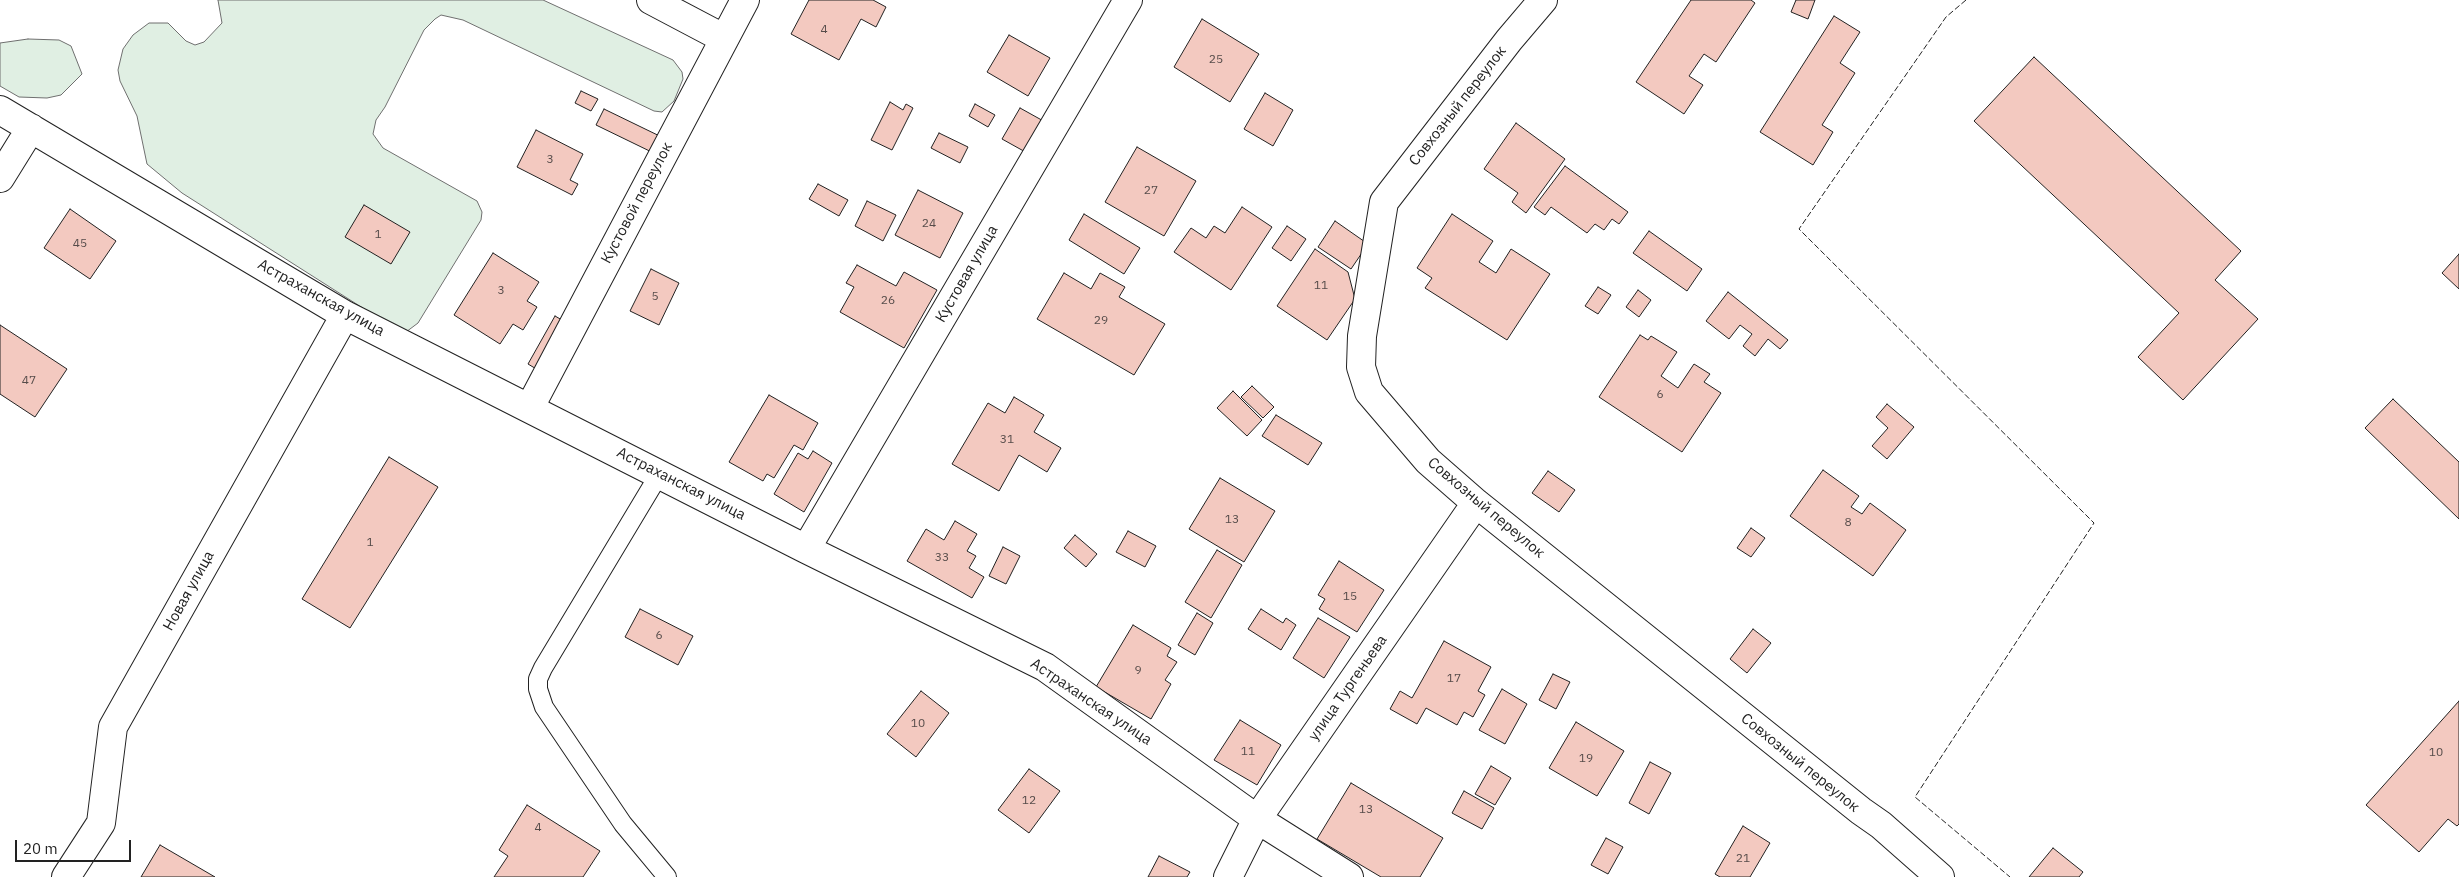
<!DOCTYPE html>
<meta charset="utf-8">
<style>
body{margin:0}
#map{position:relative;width:2459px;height:877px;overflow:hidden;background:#fff;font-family:"IBM Plex Sans",sans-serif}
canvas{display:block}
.scale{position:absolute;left:15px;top:840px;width:116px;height:22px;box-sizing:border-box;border:2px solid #222;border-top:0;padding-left:6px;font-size:15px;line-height:18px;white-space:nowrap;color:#222;-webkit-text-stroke:4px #fff;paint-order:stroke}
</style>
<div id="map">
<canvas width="2459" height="877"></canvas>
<div class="scale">20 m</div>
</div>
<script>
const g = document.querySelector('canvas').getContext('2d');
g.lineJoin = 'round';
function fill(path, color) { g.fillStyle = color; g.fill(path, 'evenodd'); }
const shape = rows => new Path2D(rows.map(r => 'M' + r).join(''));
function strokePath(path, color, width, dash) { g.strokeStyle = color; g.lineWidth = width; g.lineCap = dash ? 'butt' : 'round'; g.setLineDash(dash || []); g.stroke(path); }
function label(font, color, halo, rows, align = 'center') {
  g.font = font + ' "IBM Plex Sans",sans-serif'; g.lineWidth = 4; g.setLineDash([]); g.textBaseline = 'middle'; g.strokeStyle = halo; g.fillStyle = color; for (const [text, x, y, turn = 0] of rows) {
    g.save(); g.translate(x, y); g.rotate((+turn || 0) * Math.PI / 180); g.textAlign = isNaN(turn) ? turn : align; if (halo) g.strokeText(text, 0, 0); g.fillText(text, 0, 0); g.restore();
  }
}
const green = shape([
 [218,0,543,0,673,60,682,72,683,79,674,101,662,112,654,111,463,20,441,15,435,19,424,30,385,107,376,120,373,134,383,148,477,201,482,212,481,220,418,323,406,332,391,326,182,193,147,164,137,116,120,81,118,70,123,49,133,35,149,23,168,23,186,41,195,45,204,42,222,23,218,0],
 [28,39,59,40,71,46,82,74,61,95,47,98,19,97,0,86,0,43,28,39]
]);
fill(green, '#e0efe3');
strokePath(green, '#6f6f6f', 1);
const building = shape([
 [809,0,873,0,886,7,876,27,861,19,839,60,791,34,809,0],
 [1691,0,1751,0,1755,3,1716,62,1704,54,1689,76,1703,85,1684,114,1636,82,1691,0],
 [1796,0,1815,0,1808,19,1791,12,1796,0],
 [1834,16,1860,32,1840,63,1855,73,1822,125,1833,132,1813,165,1760,132,1834,16],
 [1202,19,1259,54,1230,102,1174,67,1202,19],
 [1009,35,1050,58,1028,96,987,72,1009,35],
 [2034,57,2241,251,2215,280,2258,319,2183,400,2138,357,2179,313,1974,121,2034,57],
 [581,91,598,99,591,111,575,103,581,91],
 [1265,93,1293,110,1273,146,1244,129,1265,93],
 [890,102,903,110,906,104,913,108,892,150,871,140,890,102],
 [975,104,995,115,988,127,969,116,975,104],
 [1020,108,1047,123,1029,154,1002,139,1020,108],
 [604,109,674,143,666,159,596,125,604,109],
 [1516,123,1565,159,1526,213,1512,202,1518,193,1484,169,1516,123],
 [536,130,583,154,570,180,578,184,572,195,517,167,536,130],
 [939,133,968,147,960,163,931,148,939,133],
 [1137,147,1196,181,1164,236,1105,202,1137,147],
 [1565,166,1628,212,1619,224,1612,219,1604,230,1595,224,1587,233,1551,207,1545,215,1534,207,1565,166],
 [818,184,848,200,839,216,809,199,818,184],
 [918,190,963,213,940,258,895,235,918,190],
 [867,201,896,215,883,241,855,226,867,201],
 [364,205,410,232,391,264,345,237,364,205],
 [1242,207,1272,227,1231,290,1174,252,1191,228,1206,238,1214,226,1225,233,1242,207],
 [70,209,116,241,90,279,44,248,70,209],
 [1084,214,1140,248,1124,274,1069,240,1084,214],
 [1452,214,1493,241,1479,262,1496,273,1511,249,1550,274,1507,340,1425,288,1432,278,1417,268,1452,214],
 [1335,221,1368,244,1351,269,1318,247,1335,221],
 [1287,226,1306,239,1291,261,1272,248,1287,226],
 [1649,231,1702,269,1687,291,1633,253,1649,231],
 [1315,249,1348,272,1355,299,1327,340,1277,306,1315,249],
 [493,253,539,282,527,301,537,307,523,330,513,324,500,344,454,315,493,253],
 [2459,254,2459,289,2442,273,2459,254],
 [857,265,896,286,904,272,937,290,904,348,840,312,854,287,846,283,857,265],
 [651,269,679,283,659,325,630,311,651,269],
 [1064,273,1091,289,1100,273,1125,287,1119,297,1165,324,1134,375,1037,319,1064,273],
 [1598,287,1611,295,1598,314,1585,306,1598,287],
 [1638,290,1651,300,1639,317,1626,307,1638,290],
 [1728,292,1788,340,1780,349,1768,339,1755,356,1743,346,1752,334,1740,325,1729,339,1706,321,1728,292],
 [555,316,581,331,553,379,528,364,555,316],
 [0,325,67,369,35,417,0,394,0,325],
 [1640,335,1648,340,1651,336,1677,352,1661,376,1678,388,1694,364,1710,374,1704,382,1721,393,1682,452,1599,397,1640,335],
 [1252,386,1274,407,1263,418,1241,397,1252,386],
 [1233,391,1262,420,1247,436,1217,408,1233,391],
 [769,395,818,423,803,450,794,445,774,478,767,474,763,481,729,462,769,395],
 [1014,397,1044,415,1034,432,1061,448,1047,472,1019,455,999,491,952,464,988,403,1005,413,1014,397],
 [2393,399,2459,462,2459,519,2365,428,2393,399],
 [1887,404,1914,427,1887,459,1872,446,1888,428,1876,417,1887,404],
 [1276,415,1322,443,1308,465,1262,436,1276,415],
 [813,451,832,463,804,512,774,494,798,453,808,459,813,451],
 [389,457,438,487,350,628,302,599,389,457],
 [1823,470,1859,496,1851,507,1862,514,1870,503,1906,530,1873,576,1790,516,1823,470],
 [1548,471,1575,490,1559,512,1532,493,1548,471],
 [1220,478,1275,511,1244,562,1189,529,1220,478],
 [955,521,977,534,967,551,976,556,969,568,984,577,972,598,907,561,926,529,944,540,955,521],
 [1751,528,1765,538,1751,557,1737,548,1751,528],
 [1128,531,1156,546,1145,567,1116,552,1128,531],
 [1075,535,1097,554,1086,567,1064,548,1075,535],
 [1003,547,1020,556,1006,584,989,576,1003,547],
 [1217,550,1242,565,1211,618,1185,602,1217,550],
 [1339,561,1384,590,1357,632,1319,609,1325,599,1318,595,1339,561],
 [640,609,693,636,678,665,625,637,640,609],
 [1261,609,1283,623,1286,618,1296,625,1281,650,1248,629,1261,609],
 [1197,613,1213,623,1195,655,1178,645,1197,613],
 [1318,618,1350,637,1324,678,1293,658,1318,618],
 [1133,625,1171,648,1167,656,1177,662,1165,680,1171,684,1151,719,1096,687,1133,625],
 [1753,629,1771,643,1747,673,1730,659,1753,629],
 [1444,641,1491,667,1478,691,1485,695,1473,717,1464,712,1457,725,1426,708,1417,724,1390,709,1400,691,1412,698,1444,641],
 [1553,674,1570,682,1556,709,1539,700,1553,674],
 [1502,689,1527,704,1505,744,1479,730,1502,689],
 [921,691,949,713,916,757,887,734,921,691],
 [2459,701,2459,824,2457,826,2448,819,2419,852,2366,805,2459,701],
 [1240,720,1281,745,1257,785,1214,760,1240,720],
 [1576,722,1624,751,1597,796,1549,768,1576,722],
 [1650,762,1671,773,1649,814,1629,803,1650,762],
 [1491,766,1511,778,1495,805,1475,794,1491,766],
 [1029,769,1060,791,1029,833,998,810,1029,769],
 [1351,783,1443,838,1420,877,1381,877,1317,839,1351,783],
 [1464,791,1494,808,1482,829,1452,813,1464,791],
 [527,805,600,851,583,877,494,877,508,856,499,850,527,805],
 [1743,826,1770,843,1750,877,1720,877,1715,874,1743,826],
 [1606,838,1623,847,1608,874,1591,865,1606,838],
 [160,845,215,877,141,877,160,845],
 [2053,848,2083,872,2079,877,2029,877,2053,848],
 [1159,856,1190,872,1187,877,1148,877,1159,856]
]);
fill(building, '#f3c9c0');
strokePath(building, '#222', 1);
const lane = shape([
 [660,473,543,668,538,679,538,689,544,707,623,824,667,877]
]);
const street = shape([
 [651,0,723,38],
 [1543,0,1509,40,1384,202,1362,336,1361,367,1369,392,1428,461,1476,503,1861,811,1881,825,1940,877],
 [0,110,345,315,806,549,1045,667,1257,819,1349,877],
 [0,178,31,128],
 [530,407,745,0],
 [806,549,1128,0],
 [66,877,101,823,113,727,345,315],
 [1228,877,1257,819,1476,503]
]);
strokePath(lane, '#222', 20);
strokePath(street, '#222', 30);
strokePath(lane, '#fff', 18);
strokePath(street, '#fff', 28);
strokePath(shape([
 [1966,0,1946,17,1799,229,2094,523,1915,797,2010,877]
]), '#222', 1, [6, 2.5]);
label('12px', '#564c4a', null, [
 ["4",824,30],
 ["25",1216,60],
 ["3",550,160],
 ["27",1151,191],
 ["24",929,224],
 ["1",378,235],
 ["45",80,244],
 ["11",1321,286],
 ["3",501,291],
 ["5",655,297],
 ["26",888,301],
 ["29",1101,321],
 ["47",29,381],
 ["6",1660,395],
 ["31",1007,440],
 ["13",1232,520],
 ["8",1848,523],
 ["1",370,543],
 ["33",942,558],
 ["15",1350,597],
 ["6",659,636],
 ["9",1138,671],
 ["17",1454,679],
 ["10",918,724],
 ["11",1248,752],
 ["10",2436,753],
 ["19",1586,759],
 ["12",1029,801],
 ["13",1366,810],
 ["4",538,828],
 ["21",1743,859]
]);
label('15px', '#222', '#fff', [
 ["Совхозный переулок",1458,106,-52],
 ["Кустовой переулок",637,203,-62],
 ["Кустовая улица",967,274,-60],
 ["Астраханская улица",321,298,29],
 ["Астраханская улица",681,484,27],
 ["Совхозный переулок",1486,508,40],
 ["Новая улица",189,591,-61],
 ["улица Тургеньева",1348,688,-55],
 ["Астраханская улица",1091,702,34],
 ["Совхозный переулок",1800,763,39]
]);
</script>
